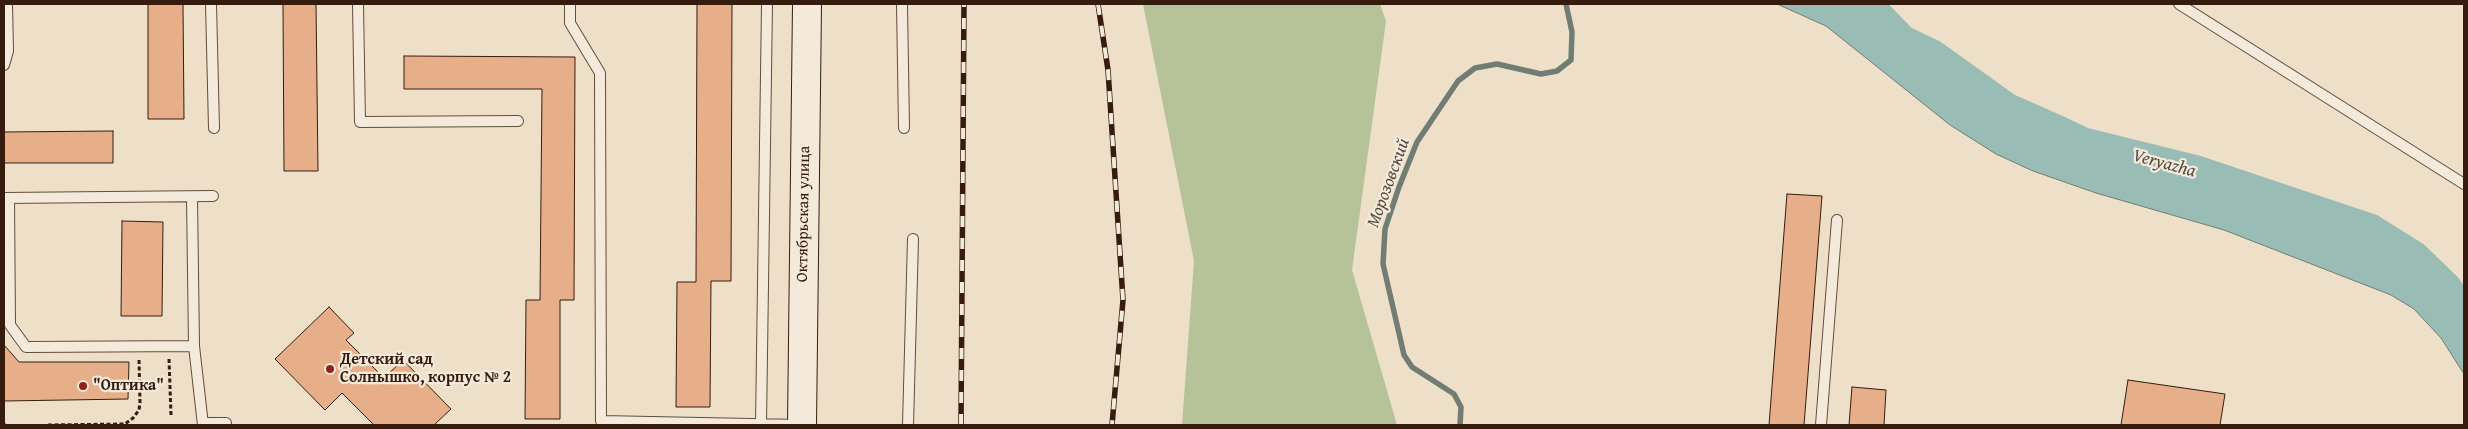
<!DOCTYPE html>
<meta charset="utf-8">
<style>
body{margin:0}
#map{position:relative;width:2468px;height:429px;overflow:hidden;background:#eedfc8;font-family:"Gentium Book Plus",serif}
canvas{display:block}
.frame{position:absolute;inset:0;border:5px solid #351c0f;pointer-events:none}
</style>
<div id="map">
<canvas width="2468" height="429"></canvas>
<div class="frame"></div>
</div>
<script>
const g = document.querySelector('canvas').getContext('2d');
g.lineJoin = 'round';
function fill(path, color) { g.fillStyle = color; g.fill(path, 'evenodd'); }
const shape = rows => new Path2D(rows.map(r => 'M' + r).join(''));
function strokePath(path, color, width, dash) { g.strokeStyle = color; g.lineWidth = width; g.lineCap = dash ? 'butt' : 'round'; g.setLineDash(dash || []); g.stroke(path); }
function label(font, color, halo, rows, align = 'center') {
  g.font = font + ' "Gentium Book Plus",serif'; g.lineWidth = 4.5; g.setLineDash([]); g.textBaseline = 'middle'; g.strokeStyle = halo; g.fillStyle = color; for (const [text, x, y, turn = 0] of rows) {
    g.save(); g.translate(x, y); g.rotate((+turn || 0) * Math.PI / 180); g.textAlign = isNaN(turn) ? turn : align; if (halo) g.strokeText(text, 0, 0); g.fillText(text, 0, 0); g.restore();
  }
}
fill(shape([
 [1143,4,1380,4,1386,21,1352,270,1397,425,1182,425,1194,261]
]), '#b6c298');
const water = shape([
 [1777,4,1876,4,1890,14,1918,54,2034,134,2072,146,2203,177,2247,190,2374,233,2416,251,2446,277,2464,298,2464,374,2441,338,2414,309,2391,295,2224,230,2096,193,2033,171,1996,154,1950,125,1826,26,1777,4]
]);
fill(water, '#99bdb5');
strokePath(water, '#717d73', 1);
strokePath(shape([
 [1460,425,1461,407,1454,394,1412,367,1404,355,1383,264,1385,229,1399,187,1417,142,1458,81,1475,68,1497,64,1541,74,1557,71,1571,60,1572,32,1566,4]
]), '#717d73', 5.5);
strokePath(shape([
 [1866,4,1902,41,1933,56,2007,109,2059,132,2082,143,2195,171,2371,230,2414,257,2446,288,2464,314]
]), '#99bdb5', 32);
const building = shape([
 [148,4,183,4,184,119,148,119,148,4],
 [283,4,316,4,318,171,284,171,283,4],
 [697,4,732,4,731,281,711,281,710,407,676,407,677,282,696,282,697,4],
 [404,56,575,57,574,300,560,300,560,419,525,419,526,300,540,300,542,89,404,89,404,56],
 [113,131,113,163,4,163,4,132,113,131],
 [1787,194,1822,196,1804,425,1769,425,1787,194],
 [122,221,163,222,162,316,121,316,122,221],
 [329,307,354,333,346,340,384,378,403,360,451,409,434,425,374,425,342,393,325,410,275,359,329,307],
 [4,345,19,362,129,362,128,399,4,401,4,345],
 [2128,380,2225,394,2220,425,2121,425,2128,380],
 [1852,387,1886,390,1884,425,1849,425,1852,387]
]);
fill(building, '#e6af89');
strokePath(building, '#351c0f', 1);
const service = shape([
 [211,4,214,128],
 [358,4,360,122,518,121],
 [570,4,570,23,600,73,601,421,801,425],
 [902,4,904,128],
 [2179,4,2464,184],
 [4,65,8,51,7,4],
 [192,197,194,346,203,425],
 [4,198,213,196],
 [9,198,10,325,26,347,194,346],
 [203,423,226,423],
 [761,424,767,4],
 [908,425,913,239],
 [1821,425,1837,220]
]);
const secondary = shape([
 [802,425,807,4]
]);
strokePath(service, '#634d3d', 12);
strokePath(secondary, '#351c0f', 30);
strokePath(shape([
 [169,359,171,415],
 [4,425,6,425],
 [48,425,125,424,133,418,139,410,140,403,139,360]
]), '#351c0f', 3, [4, 2.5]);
strokePath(service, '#f4eadb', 10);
strokePath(secondary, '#f4eadb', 28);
const rail = shape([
 [1098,4,1108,70,1123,300,1112,425],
 [961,425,964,4]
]);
strokePath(rail, '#351c0f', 5.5);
strokePath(rail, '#f4eadb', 4, [11]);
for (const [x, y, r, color] of [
 [330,369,5,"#8f2418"],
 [83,386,5,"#8f2418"]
]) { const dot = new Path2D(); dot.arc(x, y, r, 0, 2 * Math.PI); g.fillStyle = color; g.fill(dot); strokePath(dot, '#f4eadb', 2); }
label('16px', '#351c0f', '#f4eadb', [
 ["Октябрьская улица",804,214,-89]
]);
label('bold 16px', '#351c0f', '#f4eadb', [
 ["Детский сад",340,360],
 ["Солнышко, корпус № 2",340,378],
 ["\"Оптика\"",93,386]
], 'left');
label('italic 18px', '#534c41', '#f4eadb', [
 ["Veryazha",2164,164,15],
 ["Морозовский",1389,183,-70]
]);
</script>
